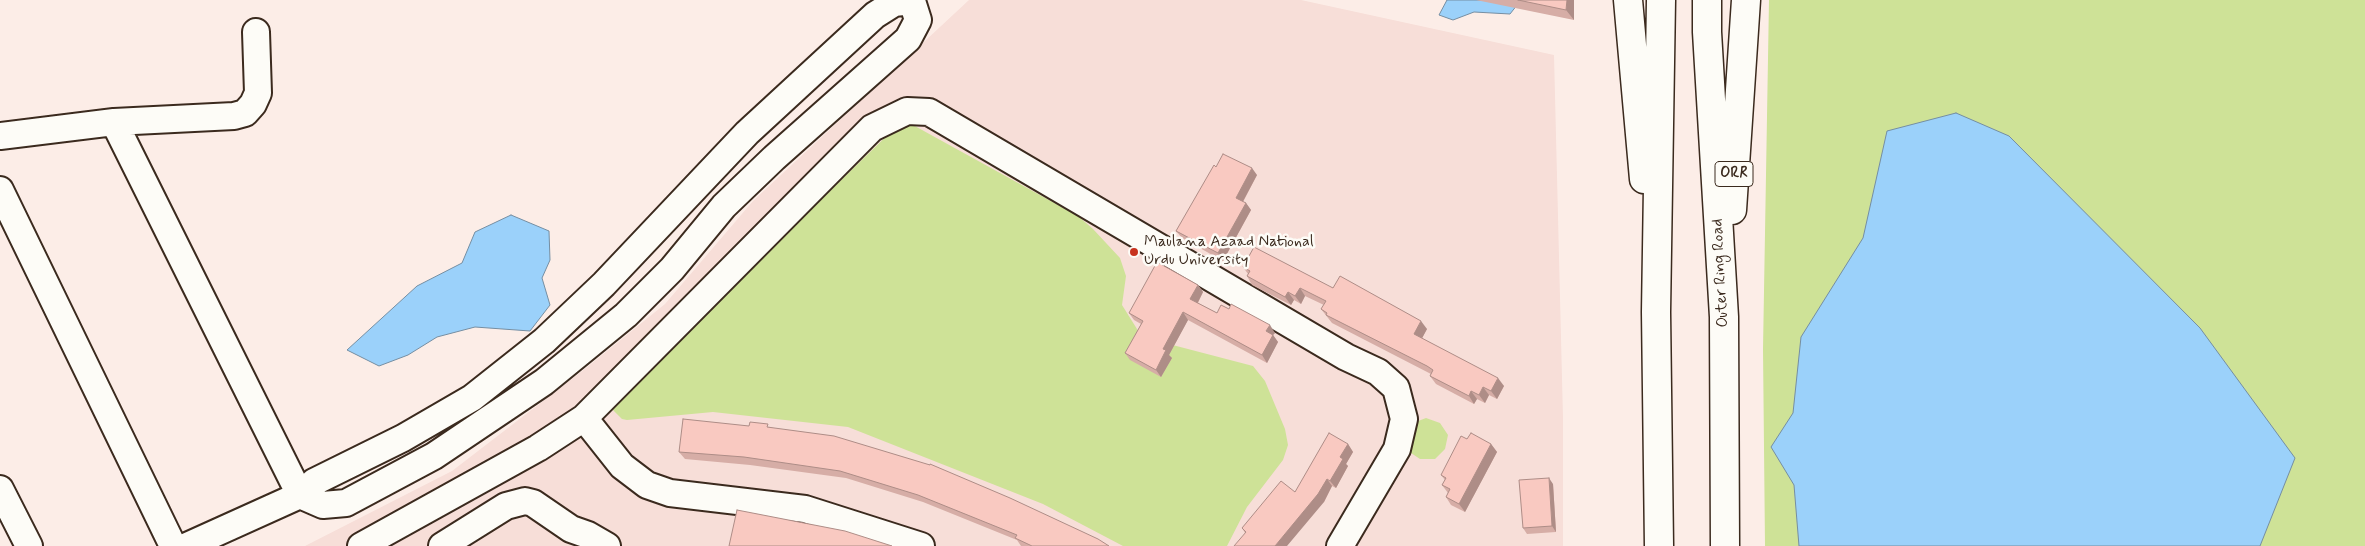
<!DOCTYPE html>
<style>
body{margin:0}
canvas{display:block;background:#fcede7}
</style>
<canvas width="2365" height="546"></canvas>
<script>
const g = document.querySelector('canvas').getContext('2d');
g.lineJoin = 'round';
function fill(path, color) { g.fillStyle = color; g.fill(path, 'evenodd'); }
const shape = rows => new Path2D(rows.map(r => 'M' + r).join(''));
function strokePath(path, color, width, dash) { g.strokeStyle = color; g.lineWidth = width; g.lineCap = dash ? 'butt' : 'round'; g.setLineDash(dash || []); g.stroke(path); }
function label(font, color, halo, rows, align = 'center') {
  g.font = font + ' Mynerve,sans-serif'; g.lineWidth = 5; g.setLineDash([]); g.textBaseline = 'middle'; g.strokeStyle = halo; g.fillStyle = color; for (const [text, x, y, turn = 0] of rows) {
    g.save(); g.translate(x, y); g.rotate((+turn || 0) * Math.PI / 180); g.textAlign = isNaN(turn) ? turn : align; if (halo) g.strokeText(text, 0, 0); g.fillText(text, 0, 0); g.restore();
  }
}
fill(shape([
 [969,0,1301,0,1554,55,1563,418,1563,546,305,546,452,471,586,368,665,304,753,201]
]), '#f7ded8');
fill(shape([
 [1769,0,2365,0,2365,546,1765,546,1763,349],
 [901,122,913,125,1078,216,1093,229,1120,258,1126,276,1122,305,1142,337,1253,366,1265,381,1285,429,1288,445,1283,460,1247,507,1227,546,1123,546,1043,504,848,427,713,412,627,420,622,419,613,410,611,406,711,306],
 [1426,418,1440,423,1448,435,1445,449,1435,459,1420,459,1408,451,1413,423]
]), '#cee297');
const water = shape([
 [1447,0,1521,0,1510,14,1474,12,1453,20,1439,15,1447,0],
 [1956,113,2009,136,2200,328,2295,458,2260,546,1799,546,1794,485,1771,447,1793,413,1801,337,1863,238,1887,131,1956,113],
 [511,215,549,231,550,260,542,278,550,305,530,331,475,327,437,337,408,355,379,366,347,350,417,286,462,263,475,232,511,215]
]);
fill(water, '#9bd1fa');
strokePath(water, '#758ea2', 1);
const minor = shape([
 [114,122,300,495,323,505,346,503,434,456,544,382,626,315,672,269,724,206,774,158,908,39,918,20,912,1,894,3,875,15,747,133,604,284,544,341,472,398,403,438,314,482,300,495,187,546],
 [0,136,114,122,234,116,245,113,253,104,258,93,256,32],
 [0,190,173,546],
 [584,418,622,466,647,485,670,493,805,509,921,546],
 [0,489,29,546],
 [361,546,538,448,584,418,872,128,907,111,929,112,1346,357,1378,372,1396,388,1404,419,1397,449,1340,546],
 [442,546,506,506,525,501,533,503,571,529,588,535,607,546]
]);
const highway = shape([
 [1628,0,1644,179],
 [1707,0,1707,32,1724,317,1725,546],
 [1732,210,1746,0],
 [1659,546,1656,312,1661,0]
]);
strokePath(minor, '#3b2a1e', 30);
strokePath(highway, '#3b2a1e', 31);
strokePath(minor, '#fdfcf7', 26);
strokePath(highway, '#fdfcf7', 28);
fill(shape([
 [1476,0,1574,0,1574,20],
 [1216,167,1257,175,1243,202,1246,203,1251,210,1223,261,1182,238,1176,231],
 [1243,267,1333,288,1427,329,1422,338,1504,386,1497,399,1489,395,1485,403,1477,399,1474,404,1436,384,1430,376,1431,374,1332,323,1321,309,1324,305,1305,296,1301,304,1294,300,1291,305,1252,285,1247,276,1248,274],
 [1198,285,1203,292,1198,303,1217,313,1275,333,1273,335,1278,342,1267,363,1188,320,1169,355,1172,358,1161,377,1130,360,1125,353,1141,324,1134,320,1129,313],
 [749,426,770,427,1109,546,1021,546,1017,540,923,502,846,478,750,465,685,459,679,452],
 [1467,439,1491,444,1497,452,1465,512,1451,505,1446,497,1448,493,1442,485,1445,480,1441,475],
 [1348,444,1353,452,1346,464,1348,466,1336,488,1332,486,1324,502,1245,533,1242,528,1295,492],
 [1553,484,1556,532,1527,534,1523,528]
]), '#d6ada6');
fill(shape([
 [1567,0,1574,0,1574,20,1566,10],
 [1252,168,1257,175,1241,205,1236,198],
 [1246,203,1251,210,1223,261,1218,253],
 [1198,285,1203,292,1196,306,1190,299],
 [1300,288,1305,296,1301,304,1295,296],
 [1288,292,1294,300,1291,305,1285,297],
 [1183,312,1188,320,1169,355,1172,358,1161,377,1156,370,1163,349],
 [1421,321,1427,329,1420,342,1414,334],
 [1270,325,1275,333,1273,335,1278,342,1267,363,1262,355,1266,331],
 [1498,378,1504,386,1497,399,1491,391],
 [1483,387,1489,395,1485,403,1479,395],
 [1471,391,1477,399,1474,404,1469,396],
 [1348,444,1353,452,1346,464,1348,466,1336,488,1330,481,1340,457],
 [1491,444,1497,452,1465,512,1459,504],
 [1549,478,1553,484,1556,532,1552,526],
 [1327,479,1332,486,1324,502,1287,546,1275,546]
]), '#ae8d87');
const building = shape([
 [1518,0,1567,0,1566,10,1518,0],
 [1223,154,1252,168,1236,198,1246,203,1218,253,1176,231,1214,165,1216,167,1223,154],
 [1254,247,1333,288,1340,276,1421,321,1414,334,1498,378,1491,391,1483,387,1479,395,1471,391,1469,396,1430,376,1433,370,1427,366,1326,315,1327,313,1321,309,1326,301,1300,288,1295,296,1288,292,1285,297,1247,276,1250,271,1243,267,1254,247],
 [1157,262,1198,285,1190,299,1217,313,1221,305,1229,309,1231,304,1270,325,1266,331,1273,335,1262,355,1183,312,1163,349,1166,350,1156,370,1125,353,1143,321,1129,313,1157,262],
 [683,419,749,426,750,422,768,424,767,427,834,436,930,465,930,464,1010,498,1098,539,1109,546,1032,546,1015,538,1017,535,918,495,840,471,744,457,679,452,683,419],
 [1329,433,1348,444,1340,457,1343,459,1330,481,1327,479,1318,494,1275,546,1234,546,1246,532,1242,528,1281,481,1295,492,1329,433],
 [1471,433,1491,444,1459,504,1446,497,1450,489,1442,485,1446,478,1441,475,1461,436,1467,439,1471,433],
 [1549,478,1552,526,1523,528,1519,480,1549,478],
 [737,510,845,531,892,546,729,546,737,510]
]);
fill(building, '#f9c9c1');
strokePath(building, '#ae8d87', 1);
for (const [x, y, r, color] of [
 [1134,252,5,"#c8321e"]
]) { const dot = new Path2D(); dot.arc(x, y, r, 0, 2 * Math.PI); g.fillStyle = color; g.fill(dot); strokePath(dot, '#fdfcf7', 2); }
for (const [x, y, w] of [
 [1734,174,38]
]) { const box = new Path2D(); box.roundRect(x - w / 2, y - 12.5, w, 25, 4); g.fillStyle = '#fdfcf7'; g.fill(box); strokePath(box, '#3b2a1e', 1); }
label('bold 15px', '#3b2a1e', null, [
 ["ORR",1734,174]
]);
label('16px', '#3b2a1e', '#fdfcf7', [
 ["Maulana Azaad National",1144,243],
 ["Urdu University",1144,261]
], 'left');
label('16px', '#3b2a1e', '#fdfcf7', [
 ["Outer Ring Road",1721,273,-93]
]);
</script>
